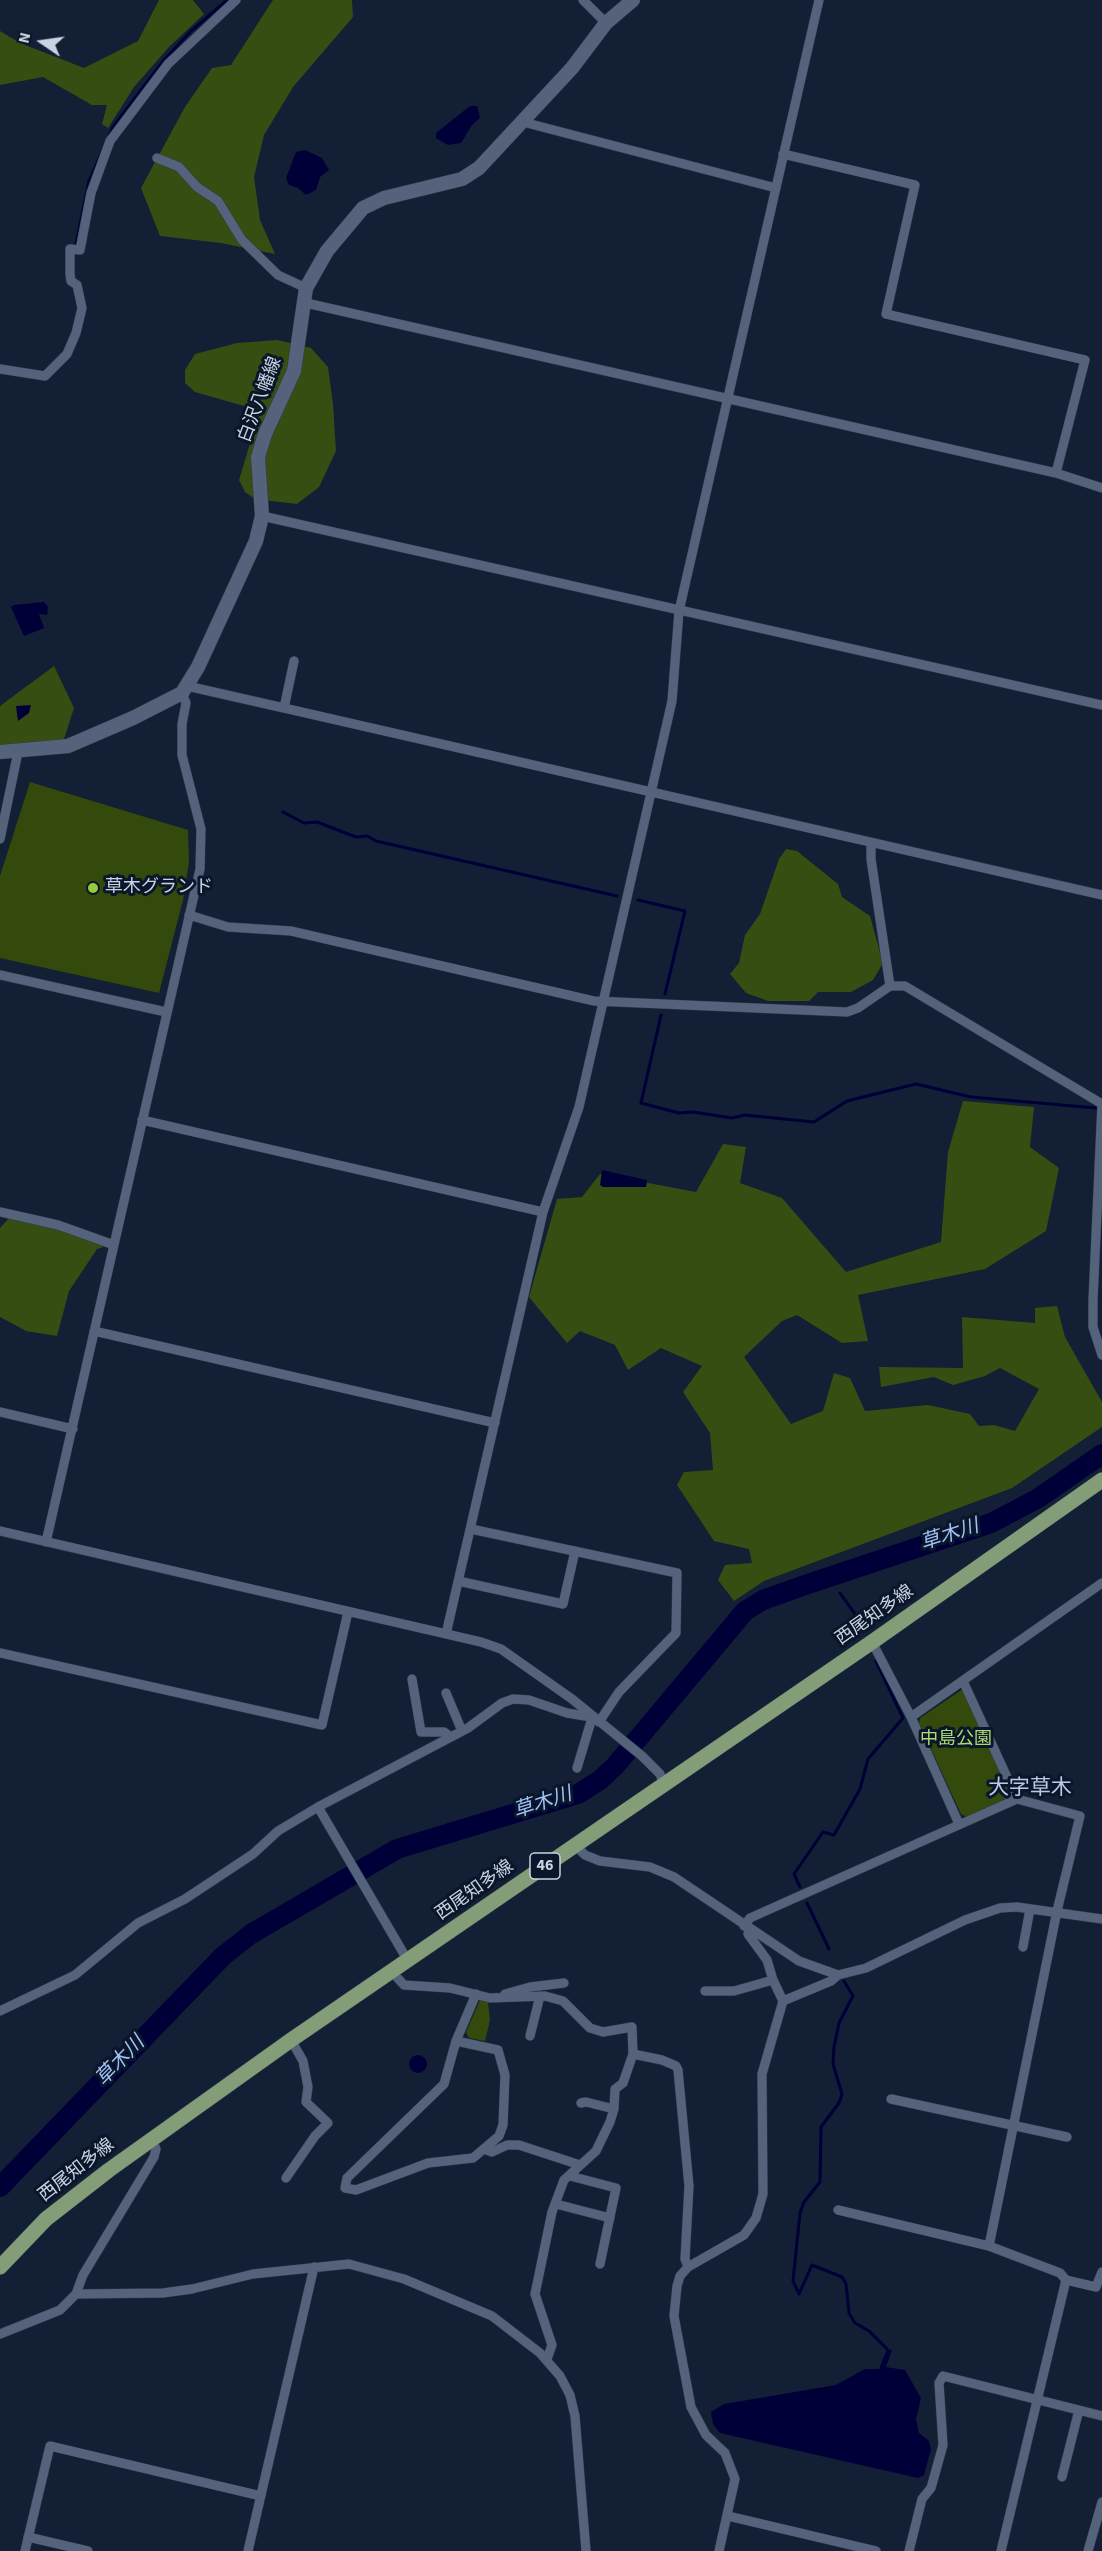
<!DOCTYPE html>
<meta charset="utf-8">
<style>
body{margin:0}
#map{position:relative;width:1102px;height:2551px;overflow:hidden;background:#131f34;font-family:"Source Sans 3",sans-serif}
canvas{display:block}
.north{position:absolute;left:12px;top:12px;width:60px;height:60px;-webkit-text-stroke:4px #0a1629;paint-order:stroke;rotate:283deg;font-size:16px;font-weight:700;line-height:24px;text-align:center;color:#cad3e1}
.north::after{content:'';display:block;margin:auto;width:21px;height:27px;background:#cad3e1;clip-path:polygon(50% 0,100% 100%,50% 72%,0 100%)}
</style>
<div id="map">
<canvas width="1102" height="2551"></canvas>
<div class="north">N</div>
</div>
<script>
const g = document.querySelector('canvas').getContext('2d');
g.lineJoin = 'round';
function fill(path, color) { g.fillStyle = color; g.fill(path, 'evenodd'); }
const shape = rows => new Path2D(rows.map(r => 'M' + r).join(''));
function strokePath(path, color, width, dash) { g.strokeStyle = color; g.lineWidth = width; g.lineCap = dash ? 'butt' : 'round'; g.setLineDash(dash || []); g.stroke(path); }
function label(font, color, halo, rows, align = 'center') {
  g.font = font + ' "Source Sans 3","Noto Sans JP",sans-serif'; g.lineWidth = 6; g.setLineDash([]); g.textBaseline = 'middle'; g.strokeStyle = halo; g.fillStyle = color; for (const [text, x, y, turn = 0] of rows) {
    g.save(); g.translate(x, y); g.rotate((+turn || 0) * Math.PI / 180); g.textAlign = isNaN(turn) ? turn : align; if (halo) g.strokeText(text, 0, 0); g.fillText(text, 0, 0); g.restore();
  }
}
fill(shape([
 [30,782,188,830,189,862,183,900,159,993,0,958,0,876],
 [963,1689,1012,1796,967,1817,961,1814,919,1723,920,1718],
 [480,2000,488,2002,490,2020,485,2041,469,2038,466,2032]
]), '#334a0c');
fill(shape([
 [159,0,193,0,204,14,169,47,134,87,108,128,102,124,107,105,92,105,43,77,0,85,0,31,20,43,84,68,138,41],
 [273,0,352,0,353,17,293,87,264,135,254,177,260,220,275,254,221,243,160,236,141,188,185,107,212,68,231,65],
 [277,340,311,348,328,367,333,404,336,451,319,487,297,504,255,499,245,492,239,480,258,417,244,406,195,392,185,383,185,370,195,354,237,343],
 [54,666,74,708,63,742,0,748,0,706],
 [786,849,797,851,838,884,842,897,870,916,883,963,873,980,851,992,818,992,809,1001,768,1001,746,993,730,974,739,963,745,935,760,914,779,859],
 [963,1101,1034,1107,1030,1147,1059,1168,1046,1231,985,1269,858,1295,868,1341,842,1343,797,1315,782,1321,744,1357,791,1424,823,1411,834,1373,850,1378,865,1411,928,1405,970,1414,979,1426,994,1425,1015,1431,1039,1389,1000,1368,985,1376,953,1385,934,1377,881,1387,879,1367,963,1368,962,1317,1035,1323,1035,1308,1057,1306,1065,1337,1102,1402,1102,1427,1012,1488,764,1581,734,1601,718,1580,725,1565,752,1563,749,1549,714,1541,677,1485,684,1472,713,1470,710,1433,683,1392,702,1366,661,1348,628,1370,615,1345,580,1331,567,1343,529,1297,557,1199,582,1197,600,1174,696,1192,723,1144,746,1147,740,1183,782,1198,846,1272,941,1242,948,1152],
 [10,1217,55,1227,100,1242,103,1247,97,1249,69,1291,57,1336,26,1331,0,1317,0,1228]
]), '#374e12');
fill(shape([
 [470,106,477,106,480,118,472,125,461,143,448,145,436,138,436,133],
 [305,150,322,158,329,170,320,177,316,190,306,195,298,188,289,185,286,178,296,152],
 [44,602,48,607,47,615,39,614,44,628,24,636,11,607,14,605],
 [31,705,29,713,18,721,16,706],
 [602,1170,647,1180,646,1187,603,1187,600,1185],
 '409 2064a9 9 0 1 1 18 0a9 9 0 1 1-18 0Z',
 [887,2349,892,2350,886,2367,905,2370,921,2398,916,2419,919,2433,929,2441,931,2449,924,2475,918,2478,720,2433,713,2424,711,2412,724,2404,836,2385,865,2369,879,2369]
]), '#000039');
strokePath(shape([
 [76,244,89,181,113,127,164,60,191,31,227,0],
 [283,812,304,823,317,822,356,837,367,836,376,841,617,896],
 [638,900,685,911,665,994],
 [661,1015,641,1103,679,1113,693,1112,732,1118,745,1115,814,1122,847,1101,916,1084,971,1097,1096,1108],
 [840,1593,862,1624],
 [800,1887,794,1874,823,1832,834,1835,860,1789,868,1759,903,1718,876,1661],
 [807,1903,829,1949],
 [844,1981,853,1996,839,2023,834,2047,833,2064,842,2094,839,2103,821,2127,820,2182,804,2202,800,2213,793,2281,799,2294,812,2265,842,2277,846,2284,849,2313,855,2323,869,2331,887,2349]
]), '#000039', 3);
strokePath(shape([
 [0,2187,223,1956,251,1934,397,1849,578,1794,600,1780,615,1766,745,1611,763,1600,805,1585,991,1523,1037,1499,1102,1454]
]), '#000039', 20);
const minor = shape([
 [583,0,606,23],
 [523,122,776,188],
 [783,154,915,185,886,314,1085,360,1056,473],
 [157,158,179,167,197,187,218,201,242,240,278,275,306,288],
 [306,303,1056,473,1102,488],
 [0,369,45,376,67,354,76,333,82,308,77,285,71,281,70,274,70,249,80,250,91,193,110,141,168,64,236,0],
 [262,516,1102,705],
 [294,661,284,708,1102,895],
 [187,686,284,708],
 [0,839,18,752],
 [871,844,871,859,890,986],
 [189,915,228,927,291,931,594,1001,847,1012,858,1008,890,986,905,986,1102,1104],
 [0,975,166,1012],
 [1102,1104,1093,1300,1093,1327,1102,1355],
 [142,1120,543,1212],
 [0,1212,58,1225,114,1245],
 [94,1331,495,1423],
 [0,1412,73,1429],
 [471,1529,677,1573,676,1633,619,1692,599,1722],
 [0,1531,481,1642,501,1649,572,1699,642,1756,660,1774,665,1786],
 [46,1542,200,869,201,829,182,755,182,724,186,703,182,693],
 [458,1581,563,1604,575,1551],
 [446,1634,543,1212,579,1107,672,701,679,611,819,0],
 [872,1642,911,1717,959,1824],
 [0,1653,322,1725,348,1612],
 [412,1679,421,1732,444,1732,451,1737],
 [963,1681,1017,1799],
 [446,1693,462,1731],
 [911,1717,1102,1583],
 [577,1768,592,1718],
 [318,1807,408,1961],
 [575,1845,585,1855,600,1861,650,1867,674,1877,799,1961,838,1975,866,1968,965,1920,1000,1908,1017,1907,1102,1919],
 [744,1926,750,1918,1017,1799,1080,1816,1057,1911,989,2246,1060,2273,1066,2280,1001,2551],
 [749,1929,748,1934,767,1960,773,1980],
 [1023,1947,1030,1909],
 [392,1972,404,1985,450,1988,490,1998,545,1996,563,2001,590,2028,603,2032,632,2027,633,2054,623,2083,615,2089,614,2109,610,2122,596,2151,564,2180,552,2212,535,2294,552,2345,547,2359],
 [705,1991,734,1991,773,1980,783,2001,762,2074,763,2194,756,2218,744,2235,688,2267,680,2276,677,2286,674,2316,691,2407,706,2435,725,2453,735,2479,719,2551],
 [505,1994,530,1987,564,1983],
 [783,2001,831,1981,838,1975],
 [0,2011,75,1975,138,1923,185,1899,253,1854,278,1831,318,1807,468,1728,502,1703,513,1699,529,1700,567,1713,591,1717],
 [530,2036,540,1996],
 [456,2041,498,2050,505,2075,503,2125,499,2136,473,2158,428,2163,356,2190,345,2188,347,2178,444,2084,456,2041,476,1994],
 [633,2054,662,2060,676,2066,678,2070,689,2186,685,2259,688,2267],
 [891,2099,1067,2137],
 [581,2103,586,2102,614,2109],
 [484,2149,492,2152,507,2145,519,2145,580,2165],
 [570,2176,616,2188,600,2264],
 [286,2178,315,2136,328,2123,306,2102,308,2087,303,2061,291,2040],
 [556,2204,610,2218],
 [838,2210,989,2246],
 [1066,2280,1096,2287,1102,2272],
 [76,2294,83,2275,154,2157,156,2149,152,2139],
 [0,2334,60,2310,76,2294,163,2293,192,2289,253,2274,349,2264,404,2279,492,2316,540,2353,560,2376,570,2395,575,2416,586,2551],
 [1062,2477,1079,2410],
 [728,2516,876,2551],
 [28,2537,88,2551],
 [25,2551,50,2446,261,2496],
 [248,2551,314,2267],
 [909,2551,922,2499,931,2488,943,2445,939,2383,943,2376,1102,2416],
 [1088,2551,1102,2502]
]);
const secondary = shape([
 [0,752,68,746,133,718,182,693,198,667,256,541,262,516,258,457,265,434,294,371,306,288,327,251,363,208,384,198,462,179,479,168,572,68,606,23,633,0]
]);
const primary = shape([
 [0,2267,46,2219,109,2170,291,2040,872,1642,1102,1480]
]);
strokePath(minor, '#32394b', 10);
strokePath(secondary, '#32394b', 15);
strokePath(primary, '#32394b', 16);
strokePath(minor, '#54637b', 9);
strokePath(secondary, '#54637b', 14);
strokePath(primary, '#829d78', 15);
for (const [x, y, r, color] of [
 [93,888,6,"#95cc3b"]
]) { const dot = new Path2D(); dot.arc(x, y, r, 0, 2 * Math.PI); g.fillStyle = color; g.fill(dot); strokePath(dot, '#0a1629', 2); }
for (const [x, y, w] of [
 [545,1866,30]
]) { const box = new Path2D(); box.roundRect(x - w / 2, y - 13, w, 26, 4.5); g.fillStyle = '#0a1629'; g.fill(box); strokePath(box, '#cad3e1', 1.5); }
label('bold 16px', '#cad3e1', null, [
 ["46",545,1866]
]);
label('18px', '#cad3e1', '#0a1629', [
 ["白沢八幡線",261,400,-69],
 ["西尾知多線",875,1616,-35],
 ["西尾知多線",475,1891,-35],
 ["西尾知多線",77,2171,-38]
]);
label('18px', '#cad3e1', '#0a1629', [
 ["草木グランド",105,888]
], 'left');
label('18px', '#adda72', '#0a1629', [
 ["中島公園",956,1740]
]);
label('italic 20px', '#a1c2f7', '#0a1629', [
 ["草木川",950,1536,-18],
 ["草木川",543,1804,-18],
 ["草木川",121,2062,-46]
]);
label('21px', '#bacbe7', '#0a1629', [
 ["大字草木",1030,1789]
]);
</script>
